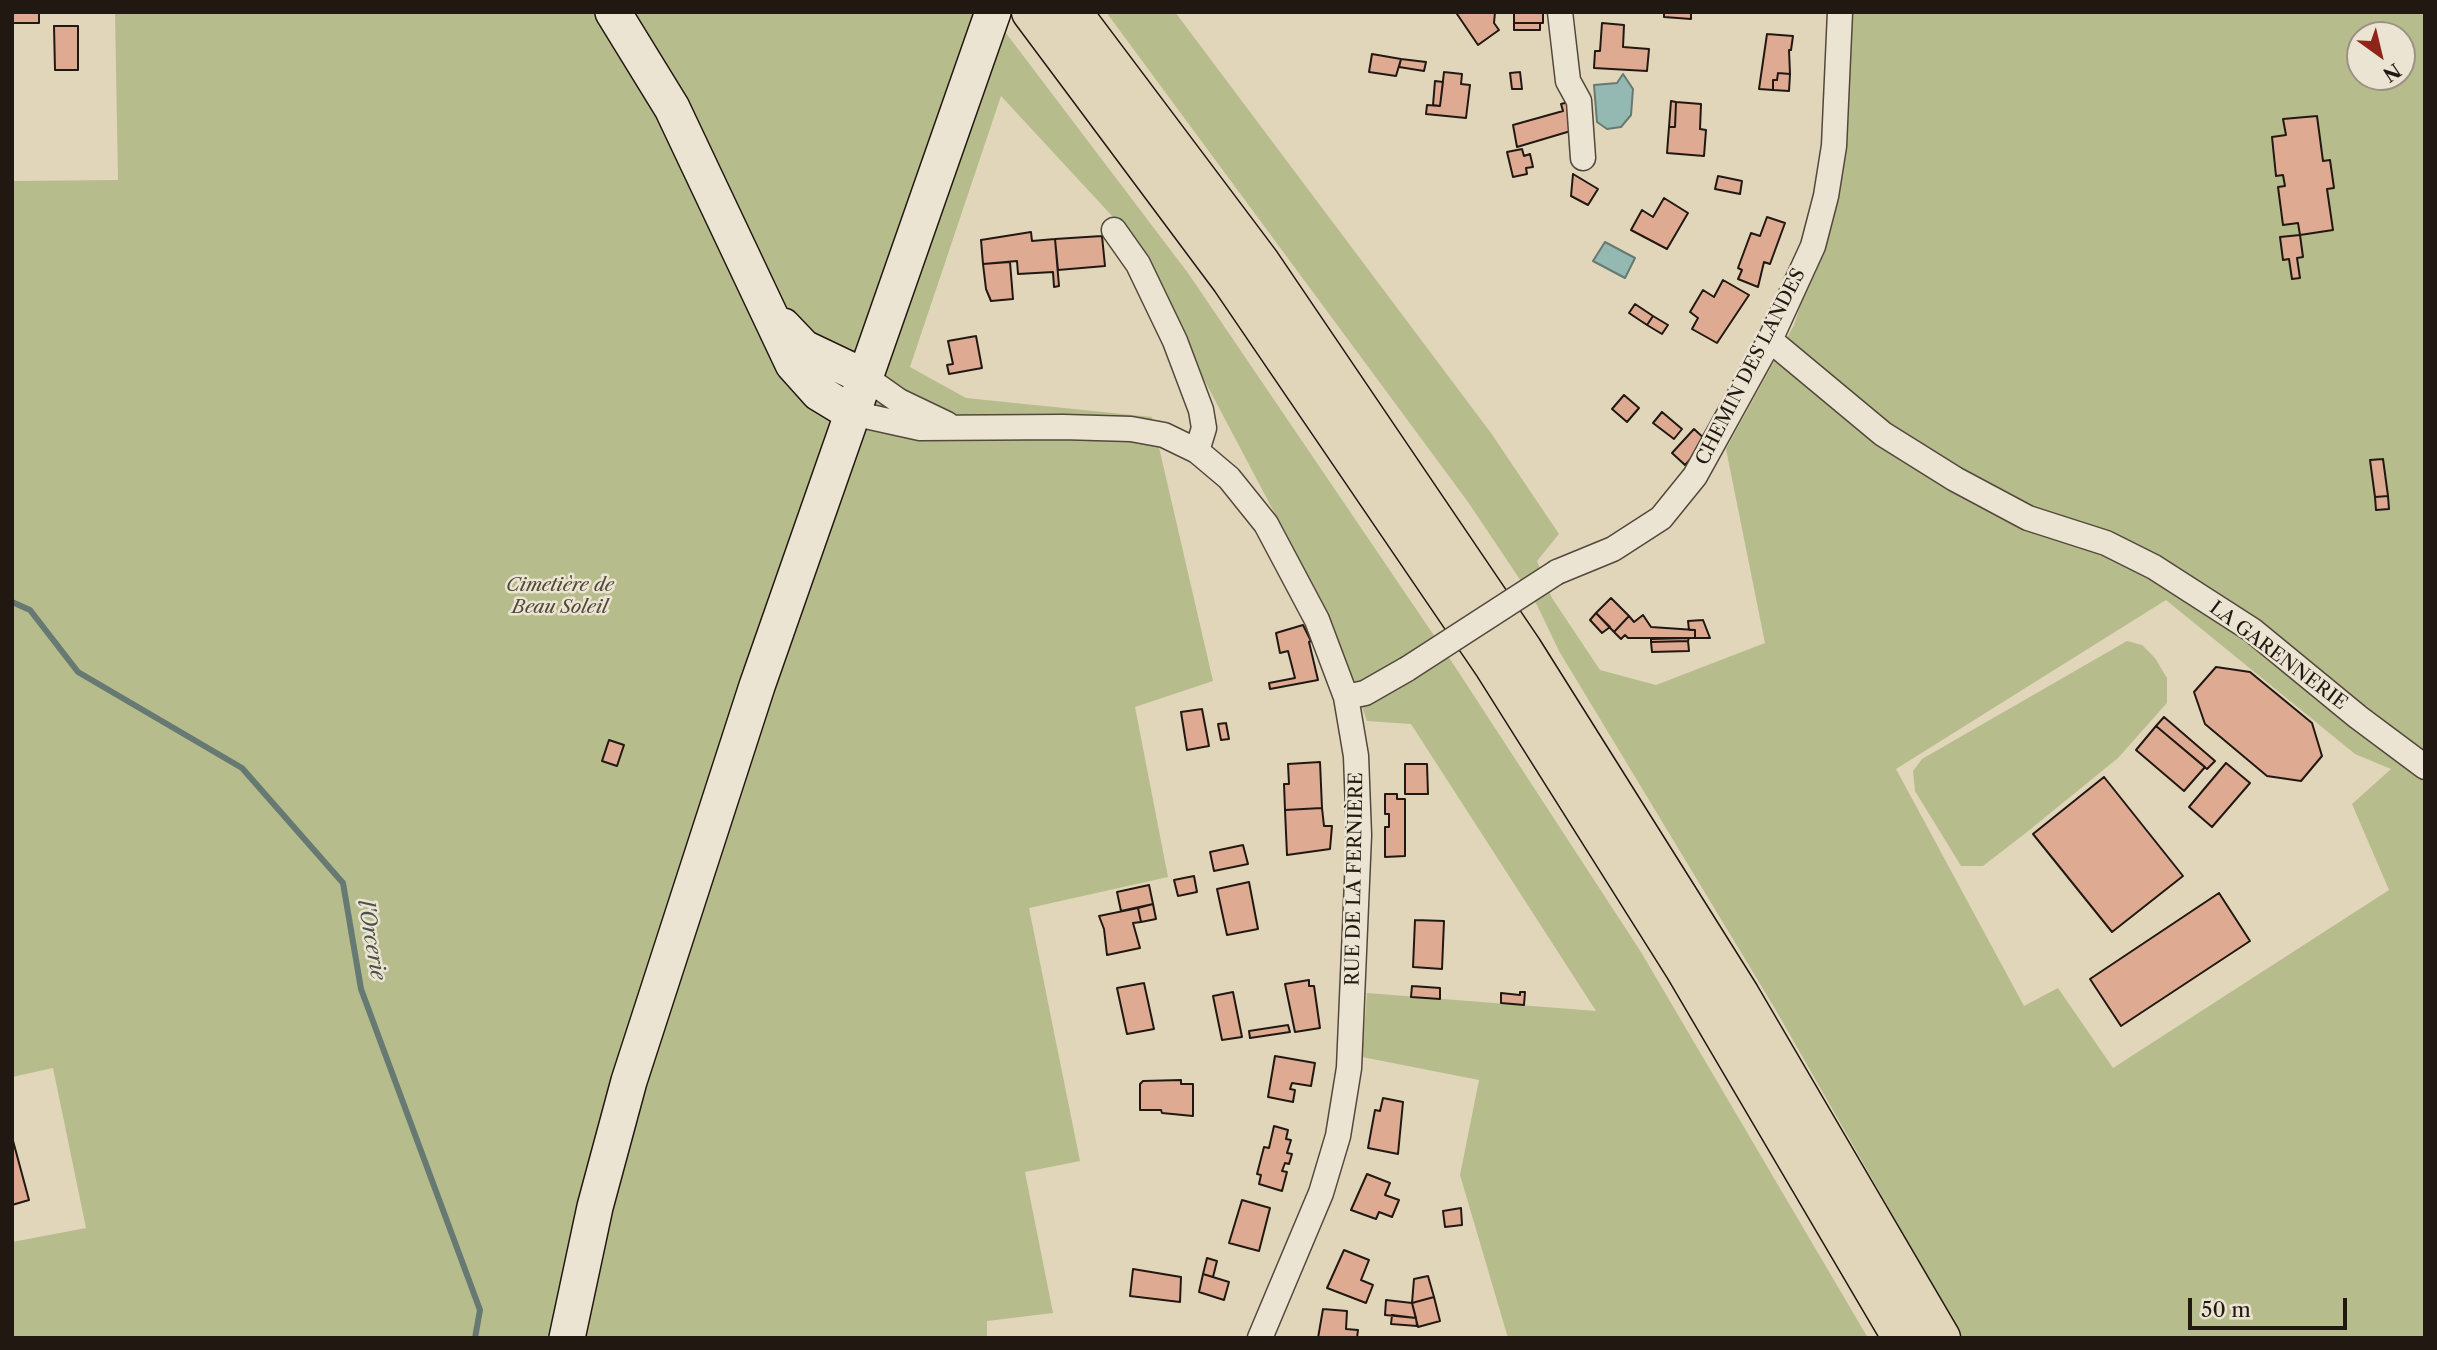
<!DOCTYPE html>
<meta charset="utf-8">
<style>
body{margin:0}
#map{position:relative;width:2437px;height:1350px;overflow:hidden;background:#e1d6ba;font-family:"Libre Caslon Text",serif}
canvas{display:block}
.frame{position:absolute;inset:0;border:14px solid #221812;pointer-events:none}
.north{position:absolute;left:2346px;top:21px;width:70px;height:70px;box-sizing:border-box;background:#ece4d2;border:2px solid #9b9285;border-radius:50%;rotate:146deg;font-size:19px;font-weight:700;line-height:28px;text-align:center;color:#221812}
.north::after{content:'';display:block;margin:auto;width:24px;height:32px;background:#8f2418;clip-path:polygon(50% 0,100% 100%,50% 72%,0 100%)}
.scale{position:absolute;left:2188px;top:1298px;width:159px;height:32px;box-sizing:border-box;border:4px solid #221812;border-top:0;padding-left:9px;font-size:21px;line-height:24px;white-space:nowrap;color:#221812;-webkit-text-stroke:5px #ece4d2;paint-order:stroke}
</style>
<div id="map">
<canvas width="2437" height="1350"></canvas>
<div class="frame"></div>
<div class="north">N</div>
<div class="scale">50 m</div>
</div>
<script>
const g = document.querySelector('canvas').getContext('2d');
g.lineJoin = 'round';
function fill(path, color) { g.fillStyle = color; g.fill(path, 'evenodd'); }
const shape = rows => new Path2D(rows.map(r => 'M' + r).join(''));
function strokePath(path, color, width, dash) { g.strokeStyle = color; g.lineWidth = width; g.lineCap = dash ? 'butt' : 'round'; g.setLineDash(dash || []); g.stroke(path); }
function label(font, color, halo, rows, align = 'center') {
  g.font = font + ' "Libre Caslon Text",serif'; g.lineWidth = 5; g.setLineDash([]); g.textBaseline = 'middle'; g.strokeStyle = halo; g.fillStyle = color; for (const [text, x, y, turn = 0] of rows) {
    g.save(); g.translate(x, y); g.rotate((+turn || 0) * Math.PI / 180); g.textAlign = isNaN(turn) ? turn : align; if (halo) g.strokeText(text, 0, 0); g.fillText(text, 0, 0); g.restore();
  }
}
fill(shape([
 [115,12,990,12,1188,273,1450,659,1641,952,1868,1338,1508,1338,1460,1175,1479,1080,1362,1057,1367,993,1596,1011,1411,724,1367,721,1329,616,1125,230,1001,96,910,367,966,398,1152,417,1213,681,1135,707,1168,877,1029,908,1080,1161,1025,1172,1053,1313,987,1321,987,1338,12,1338,12,1242,86,1228,53,1068,12,1077,12,181,118,180],
 [1106,12,1175,12,1491,433,1559,534,1537,561,1552,598,1600,670,1656,685,1765,643,1726,449,1794,325,1841,179,1852,12,2425,12,2425,1338,1963,1338,1774,1007,1559,651,1537,605,1468,502],
 [2360,35,2402,35,2402,77,2360,77],
 [2166,600,2355,754,2391,769,2352,804,2389,890,2113,1068,2058,988,2024,1006,1896,769],
 [2127,641,2142,645,2155,658,2167,678,2167,703,2118,758,2027,832,1983,866,1961,866,1915,791,1913,771,1922,759]
]), '#b7bc8c');
const water = shape([
 [1623,74,1633,89,1631,115,1621,127,1607,129,1597,122,1594,85,1617,83,1623,74],
 [1605,242,1635,258,1625,278,1593,261,1605,242]
]);
fill(water, '#94b9b2');
strokePath(water, '#667972', 2);
strokePath(shape([
 [12,602,30,610,78,672,242,768,343,883,361,989,480,1310,475,1338]
]), '#667972', 6);
const building = shape([
 [12,12,39,12,39,23,12,23,12,12],
 [1459,12,1495,12,1494,23,1499,30,1478,45,1457,14,1459,12],
 [1514,12,1543,12,1543,23,1514,23,1514,12],
 [1664,12,1691,12,1691,19,1664,17,1664,12],
 [1514,23,1540,23,1540,30,1514,30,1514,23],
 [1602,23,1624,25,1623,47,1649,49,1647,71,1594,68,1595,51,1600,51,1602,23],
 [54,26,78,26,78,70,55,70,54,26],
 [1767,34,1793,36,1791,50,1789,50,1790,74,1778,73,1777,80,1773,80,1773,90,1759,89,1767,34],
 [1372,54,1401,59,1396,76,1369,72,1372,54],
 [1401,59,1426,62,1424,71,1399,67,1401,59],
 [1444,72,1462,74,1461,84,1470,85,1466,118,1426,114,1427,105,1440,106,1444,72],
 [1520,72,1522,89,1512,89,1510,73,1520,72],
 [1778,73,1790,74,1789,91,1773,90,1773,80,1777,80,1778,73],
 [1435,81,1443,82,1440,106,1433,105,1435,81],
 [1671,101,1676,102,1675,127,1669,127,1671,101],
 [1569,102,1574,130,1517,147,1513,125,1563,111,1561,104,1569,102],
 [1676,102,1701,104,1700,129,1706,130,1704,156,1667,153,1669,127,1675,127,1676,102],
 [2317,116,2323,161,2330,160,2334,188,2327,189,2333,230,2300,235,2298,223,2283,225,2278,187,2285,186,2283,175,2276,176,2272,137,2286,135,2283,119,2317,116],
 [1522,149,1524,156,1530,154,1533,167,1526,168,1527,174,1513,177,1507,152,1522,149],
 [1573,174,1598,189,1588,205,1571,196,1573,174],
 [1718,176,1742,181,1740,194,1715,189,1718,176],
 [1664,198,1688,213,1667,249,1631,230,1642,210,1653,217,1664,198],
 [1767,217,1785,223,1770,264,1764,262,1758,287,1738,279,1742,270,1738,268,1751,233,1760,236,1767,217],
 [1031,232,1032,241,1055,239,1059,286,1054,287,1053,272,1018,274,1017,261,983,264,981,240,1031,232],
 [2300,235,2303,257,2297,258,2300,278,2292,279,2289,259,2283,260,2280,237,2300,235],
 [1102,236,1105,266,1058,270,1055,239,1102,236],
 [1010,262,1013,299,991,301,986,289,983,264,1010,262],
 [1723,280,1749,295,1717,343,1692,329,1698,318,1690,312,1703,290,1714,297,1723,280],
 [1635,304,1653,316,1647,325,1629,313,1635,304],
 [1653,316,1668,325,1662,334,1647,325,1653,316],
 [976,336,982,368,949,374,947,365,953,364,948,341,976,336],
 [1624,395,1639,408,1627,422,1612,409,1624,395],
 [1662,412,1682,429,1674,439,1653,423,1662,412],
 [1694,429,1707,441,1685,465,1672,453,1694,429],
 [2383,459,2388,496,2375,497,2370,460,2383,459],
 [2388,496,2389,509,2376,510,2375,497,2388,496],
 [1611,598,1629,616,1614,632,1596,613,1611,598],
 [1596,613,1610,627,1602,633,1590,620,1596,613],
 [1643,615,1651,627,1695,630,1695,638,1628,638,1625,635,1621,639,1614,632,1629,616,1634,622,1643,615],
 [1703,620,1710,638,1695,638,1695,630,1689,630,1688,621,1703,620],
 [1303,625,1311,641,1309,642,1318,680,1270,689,1269,683,1295,678,1288,651,1280,653,1276,633,1303,625],
 [1689,638,1688,641,1651,642,1651,639,1689,638],
 [1688,641,1689,651,1652,652,1651,642,1688,641],
 [2216,667,2250,672,2312,723,2322,756,2301,781,2267,776,2205,724,2194,692,2216,667],
 [1202,709,1209,746,1187,750,1181,712,1202,709],
 [2164,717,2215,761,2207,769,2156,726,2164,717],
 [1226,723,1229,739,1221,740,1218,724,1226,723],
 [2156,726,2205,767,2184,791,2136,750,2156,726],
 [609,740,624,745,617,766,602,761,609,740],
 [1320,762,1322,808,1285,810,1284,784,1289,784,1288,764,1320,762],
 [2226,763,2250,783,2212,827,2189,807,2226,763],
 [1405,764,1427,764,1428,794,1405,794,1405,764],
 [2104,777,2183,876,2112,932,2033,834,2104,777],
 [1385,794,1397,794,1397,799,1405,799,1405,856,1385,857,1385,827,1389,827,1389,814,1385,814,1385,794],
 [1322,808,1324,826,1332,826,1330,849,1287,855,1285,810,1322,808],
 [1243,845,1248,864,1214,871,1210,852,1243,845],
 [1194,876,1197,892,1178,896,1174,880,1194,876],
 [1249,882,1258,929,1227,935,1217,889,1249,882],
 [1149,885,1153,904,1121,911,1117,892,1149,885],
 [2219,893,2250,941,2121,1026,2090,979,2219,893],
 [1153,904,1156,919,1141,922,1138,908,1153,904],
 [1138,908,1141,922,1133,923,1140,948,1107,955,1104,929,1099,916,1138,908],
 [1415,920,1444,921,1442,969,1413,967,1415,920],
 [1309,980,1309,986,1314,986,1320,1028,1295,1032,1285,984,1309,980],
 [1144,983,1154,1029,1127,1034,1117,988,1144,983],
 [1412,986,1440,988,1440,999,1411,997,1412,986],
 [1233,992,1242,1037,1222,1040,1213,996,1233,992],
 [1520,992,1525,992,1524,1005,1501,1003,1501,993,1520,995,1520,992],
 [1288,1025,1290,1032,1250,1038,1249,1031,1288,1025],
 [1275,1056,1315,1063,1311,1086,1292,1083,1290,1089,1295,1090,1293,1102,1268,1097,1275,1056],
 [1181,1080,1181,1084,1193,1084,1193,1116,1162,1113,1161,1110,1140,1110,1140,1084,1143,1081,1181,1080],
 [1383,1098,1403,1102,1398,1154,1368,1148,1375,1110,1380,1111,1383,1098],
 [1274,1126,1288,1130,1286,1139,1291,1140,1287,1153,1292,1154,1289,1164,1285,1163,1282,1171,1287,1172,1282,1191,1259,1184,1261,1175,1257,1174,1264,1147,1269,1148,1274,1126],
 [12,1137,29,1200,12,1205,12,1137],
 [1367,1174,1390,1183,1385,1195,1399,1200,1392,1217,1379,1212,1376,1219,1351,1210,1367,1174],
 [1242,1200,1270,1208,1259,1251,1229,1243,1242,1200],
 [1461,1208,1462,1225,1445,1227,1443,1211,1461,1208],
 [1344,1250,1369,1260,1361,1280,1373,1285,1366,1303,1327,1288,1344,1250],
 [1207,1258,1217,1261,1213,1277,1203,1274,1207,1258],
 [1133,1269,1181,1277,1180,1302,1130,1296,1133,1269],
 [1203,1274,1229,1282,1224,1300,1199,1292,1203,1274],
 [1428,1276,1434,1297,1412,1303,1414,1279,1428,1276],
 [1434,1297,1440,1321,1418,1327,1412,1303,1434,1297],
 [1386,1300,1412,1303,1416,1318,1385,1315,1386,1300],
 [1323,1309,1347,1311,1346,1329,1358,1330,1357,1338,1318,1338,1323,1309],
 [1392,1315,1416,1318,1417,1326,1391,1324,1392,1315]
]);
fill(building, '#deab92');
strokePath(building, '#221812', 2);
const street = shape([
 [1560,12,1568,81,1579,101,1583,158],
 [1114,230,1138,264,1175,341,1201,410,1204,428,1197,451],
 [1770,340,1883,434,1955,479,2028,518,2106,543,2154,567,2252,630,2358,717,2425,767],
 [865,377,899,401,947,424],
 [852,413,920,428,1063,427,1131,429,1164,435,1197,451,1229,478,1266,524,1317,620,1346,697,1356,756,1359,835,1349,1068,1338,1136,1321,1193,1260,1338],
 [1557,572,1613,549,1661,518,1695,476,1770,340,1813,246,1826,196,1834,146,1840,12],
 [1346,697,1365,693,1407,669]
]);
const secondary = shape([
 [613,12,672,108,793,364,819,393,852,413],
 [783,326,804,348,865,377],
 [567,1338,595,1207,629,1081,757,686,993,12]
]);
const highway = shape([
 [1031,12,1231,280,1494,666,1685,969,1902,1338],
 [1072,12,1260,262,1523,650,1740,995,1941,1338]
]);
strokePath(street, '#52483c', 27);
strokePath(secondary, '#221812', 38);
strokePath(highway, '#221812', 41);
strokePath(street, '#ece4d2', 24);
strokePath(secondary, '#ece4d2', 35);
strokePath(highway, '#e1d6ba', 38);
const streetBridge = shape([
 [1407,669,1557,572]
]);
strokePath(streetBridge, '#52483c', 27, []);
strokePath(streetBridge, '#ece4d2', 24);
label('19px', '#221812', '#ece4d2', [
 ["CHEMIN DES LANDES",1751,367,-63],
 ["LA GARENNERIE",2278,656,37],
 ["RUE DE LA FERNIÈRE",1355,879,-89]
]);
label('italic 19px', '#4f4937', '#ece4d2', [
 ["Cimetière de",560,586],
 ["Beau Soleil",560,608]
]);
label('italic 21px', '#4a504a', '#ece4d2', [
 ["l'Orcerie",371,940,80]
]);
</script>
